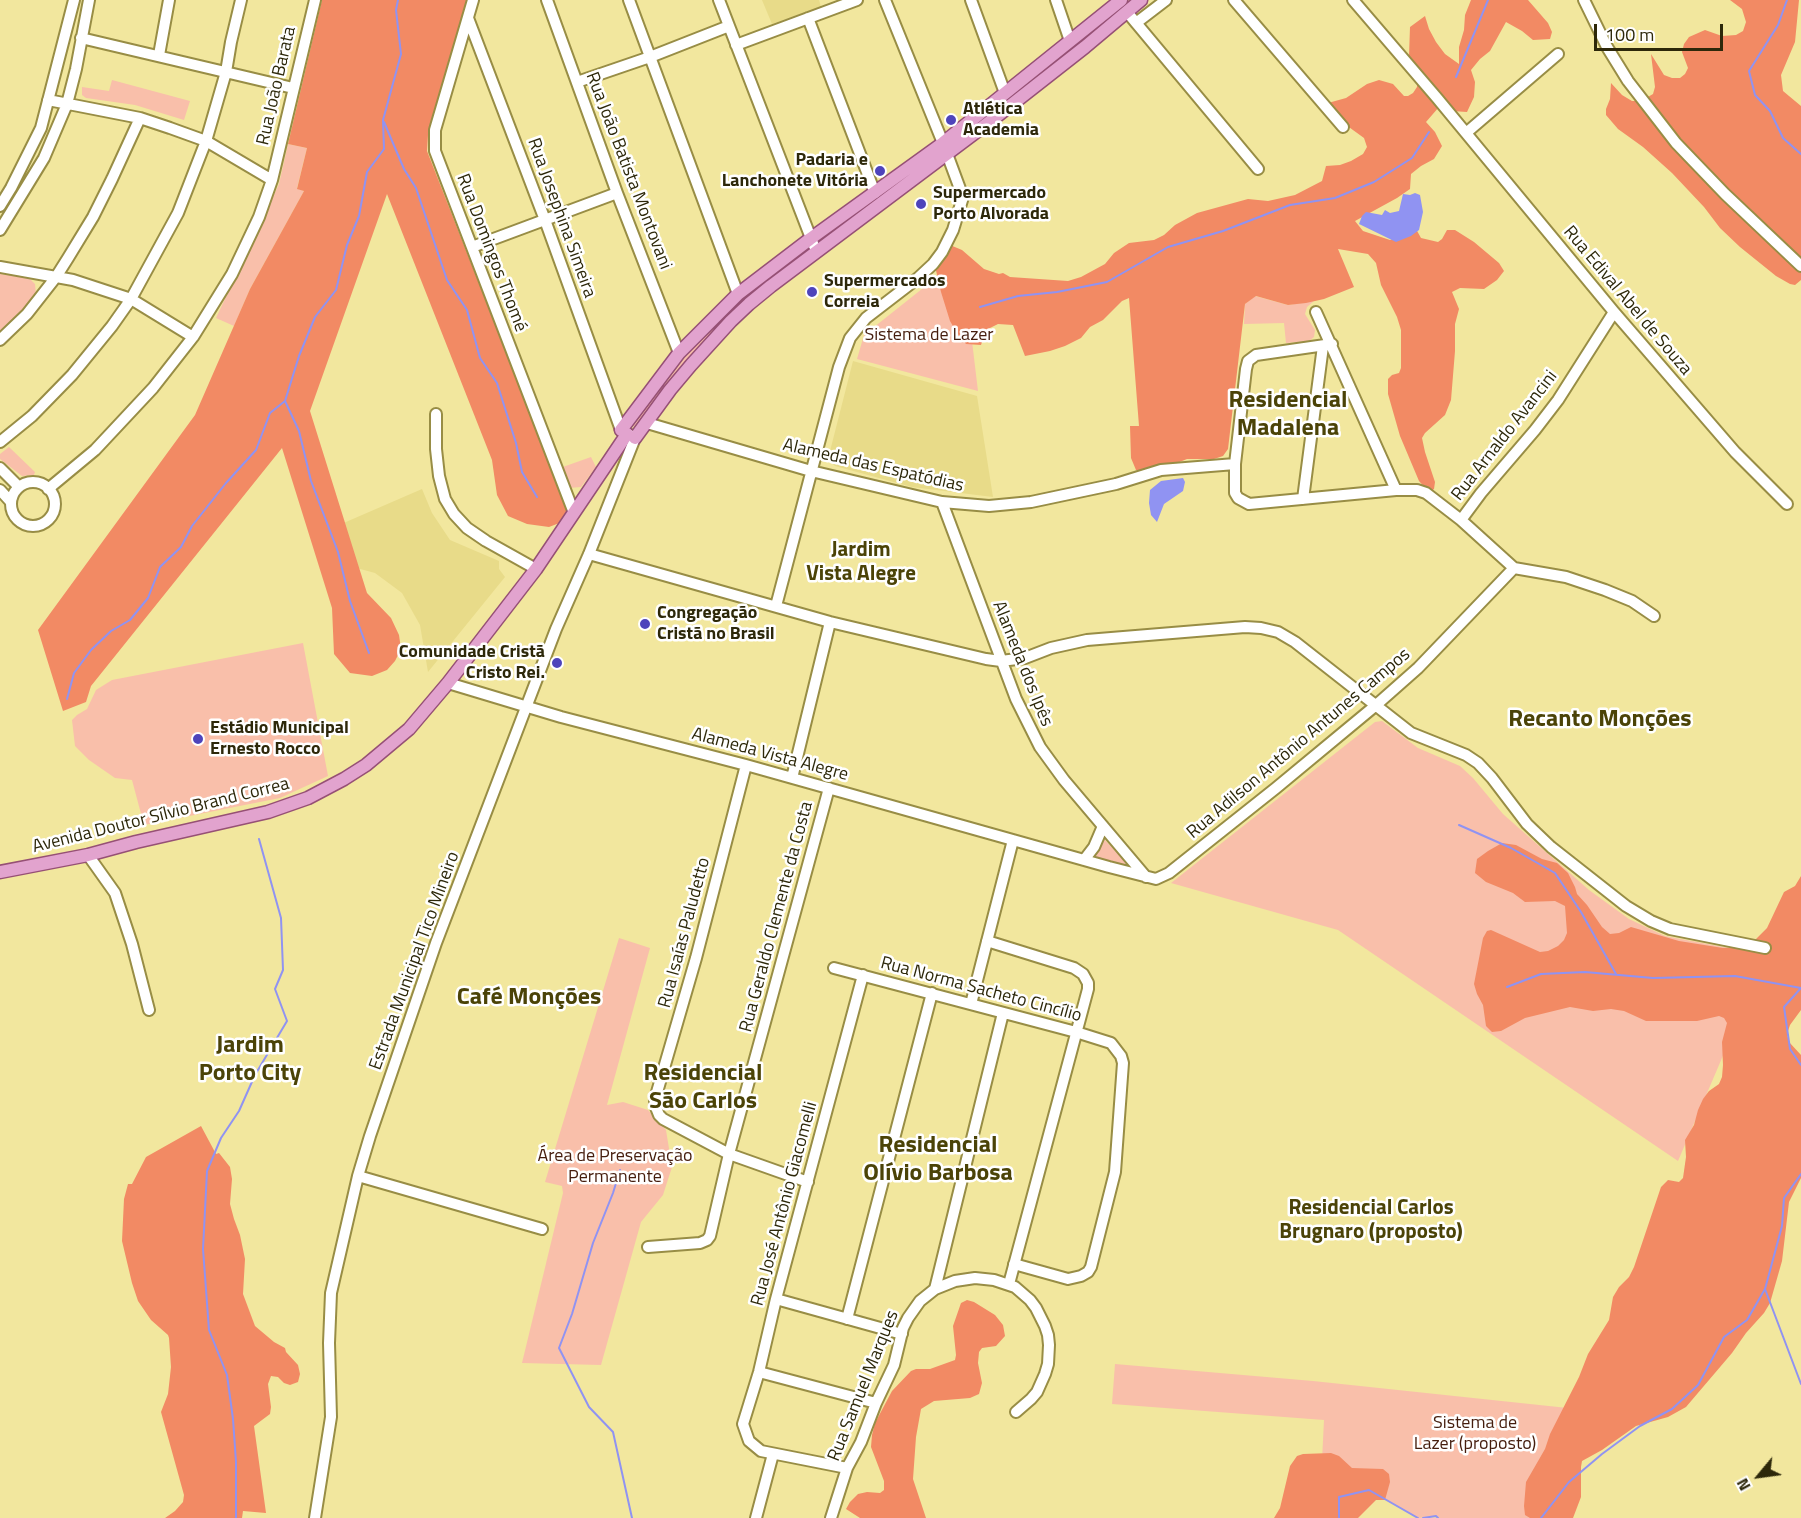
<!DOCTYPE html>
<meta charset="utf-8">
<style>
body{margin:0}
#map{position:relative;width:1801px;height:1518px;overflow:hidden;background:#f2e79e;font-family:"Titillium Web",sans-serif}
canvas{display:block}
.north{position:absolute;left:1729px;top:1446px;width:60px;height:60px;-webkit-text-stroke:4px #fff;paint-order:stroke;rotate:241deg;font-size:16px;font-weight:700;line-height:24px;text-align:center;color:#2d280a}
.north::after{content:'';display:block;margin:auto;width:21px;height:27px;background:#2d280a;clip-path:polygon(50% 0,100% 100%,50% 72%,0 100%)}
.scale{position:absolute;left:1594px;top:24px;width:129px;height:27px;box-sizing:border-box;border:3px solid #2d280a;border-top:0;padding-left:8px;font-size:18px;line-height:21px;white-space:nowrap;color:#2d280a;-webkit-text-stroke:4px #fff;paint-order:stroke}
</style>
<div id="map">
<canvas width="1801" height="1518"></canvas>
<div class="north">N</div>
<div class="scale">100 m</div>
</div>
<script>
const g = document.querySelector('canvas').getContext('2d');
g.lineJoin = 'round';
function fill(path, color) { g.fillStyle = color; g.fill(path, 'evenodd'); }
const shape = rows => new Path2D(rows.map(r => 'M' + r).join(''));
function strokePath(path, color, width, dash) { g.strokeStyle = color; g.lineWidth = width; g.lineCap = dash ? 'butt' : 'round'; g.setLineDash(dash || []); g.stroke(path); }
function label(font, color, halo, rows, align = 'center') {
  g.font = font + ' "Titillium Web",sans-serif'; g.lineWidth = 5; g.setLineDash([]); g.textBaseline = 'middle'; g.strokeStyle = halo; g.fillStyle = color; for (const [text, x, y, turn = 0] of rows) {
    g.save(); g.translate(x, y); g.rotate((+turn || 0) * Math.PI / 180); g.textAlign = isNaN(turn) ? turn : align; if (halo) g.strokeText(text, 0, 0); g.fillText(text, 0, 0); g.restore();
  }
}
fill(shape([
 [762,0,819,0,821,7,772,24],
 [853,361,977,396,993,497,912,487,835,466,828,459],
 [422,489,432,513,450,540,499,561,499,569,505,577,428,672,420,625,402,593,375,573,353,567,339,525]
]), '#e8db89');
fill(shape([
 [112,80,190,101,184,120,135,105,86,98,82,95,82,87,109,91],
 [288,144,307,148,297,188,304,191,250,289,234,326,216,318,279,184],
 [801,250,804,254,763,286,637,427,632,426,698,341,759,283],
 [961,250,978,391,857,359,864,335,932,281,950,264],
 [0,274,28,277,35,284,36,295,24,312,0,334],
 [1255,296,1288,305,1314,301,1307,307,1305,314,1315,330,1314,337,1309,341,1286,343,1284,323,1244,324,1245,304],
 [9,447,35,472,34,475,22,476,0,459,0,454],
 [591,457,596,467,581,487,569,488,560,468],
 [303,643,328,776,280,798,144,825,132,780,115,778,89,760,75,746,72,720,77,715,87,709,96,690,112,680],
 [1382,721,1418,748,1460,766,1473,778,1503,814,1589,890,1629,919,1665,936,1766,955,1678,1161,1338,930,1171,883,1375,722],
 [1103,838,1129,865,1128,867,1093,857,1099,849],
 [619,938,650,948,607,1105,623,1102,648,1110,666,1130,672,1167,663,1195,641,1222,601,1365,522,1363,563,1193,562,1186,545,1182],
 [1115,1364,1313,1381,1577,1409,1532,1518,1438,1518,1436,1516,1418,1518,1369,1490,1320,1501,1324,1420,1112,1404]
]), '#f9bfaa');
fill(shape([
 [322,0,468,0,428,135,427,151,569,513,562,522,549,527,527,524,508,516,497,495,492,460,387,194,310,411,367,593,391,618,399,635,401,649,395,661,387,670,372,676,350,673,334,654,332,608,282,448,91,686,86,702,63,711,38,630,195,415,250,289,304,191,297,189,307,148,288,144],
 [1471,0,1528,0,1548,23,1552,32,1550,39,1533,40,1522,31,1506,22,1490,51,1480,59,1471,70,1475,82,1474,97,1467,112,1452,111,1439,107,1426,122,1435,132,1442,146,1434,159,1421,166,1411,174,1410,189,1397,198,1355,221,1363,231,1390,240,1403,236,1416,229,1421,238,1438,242,1442,239,1447,230,1455,230,1474,242,1499,263,1504,271,1497,280,1484,289,1460,288,1452,292,1459,309,1455,324,1455,351,1451,400,1445,415,1425,433,1422,438,1425,452,1435,482,1434,489,1431,491,1427,490,1419,481,1400,436,1388,394,1388,379,1392,375,1399,373,1401,368,1401,330,1397,317,1381,285,1376,263,1368,254,1338,249,1354,287,1324,299,1306,303,1288,305,1256,296,1245,304,1228,449,1223,456,1214,459,1187,459,1172,465,1143,471,1136,470,1131,458,1130,426,1139,426,1129,298,1122,301,1103,320,1090,327,1081,338,1065,346,1050,351,1025,356,1013,325,998,324,986,330,981,345,966,344,957,333,950,321,941,292,934,262,936,249,950,245,962,250,984,269,999,274,1003,273,1010,277,1068,281,1081,277,1105,264,1114,253,1129,243,1154,240,1164,235,1175,225,1197,213,1248,199,1268,201,1295,195,1322,181,1326,166,1340,165,1351,161,1363,154,1367,147,1364,138,1335,117,1328,103,1346,98,1367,84,1379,80,1393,84,1404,96,1408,96,1413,93,1417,87,1417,79,1406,58,1409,56,1410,27,1425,16,1429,29,1436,42,1445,54,1459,64,1459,47,1464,30,1465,15],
 [1730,0,1799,0,1795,42,1781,75,1783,91,1801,106,1801,280,1795,285,1790,284,1776,276,1740,247,1720,228,1704,207,1672,173,1643,147,1618,129,1606,115,1606,109,1610,99,1611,83,1622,95,1632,101,1641,101,1653,94,1655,87,1651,54,1664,75,1672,78,1680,78,1685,74,1688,68,1682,52,1684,44,1689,37,1705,30,1722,36,1736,35,1743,31,1746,22,1742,9],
 [1502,843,1516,845,1542,859,1557,863,1568,873,1575,887,1577,894,1587,905,1602,927,1610,934,1619,933,1631,927,1679,941,1723,948,1739,947,1755,940,1767,928,1784,892,1795,886,1801,876,1801,1010,1790,1025,1787,1034,1789,1042,1801,1055,1801,1178,1789,1202,1782,1261,1770,1303,1764,1313,1746,1333,1732,1353,1686,1407,1668,1417,1636,1426,1602,1450,1582,1461,1581,1467,1581,1497,1573,1518,1530,1518,1525,1515,1524,1506,1526,1482,1545,1449,1550,1434,1579,1377,1588,1354,1609,1320,1613,1297,1619,1287,1629,1277,1634,1267,1661,1187,1668,1180,1679,1182,1683,1178,1686,1157,1685,1140,1694,1125,1698,1110,1703,1099,1709,1091,1719,1084,1722,1077,1723,1065,1722,1042,1727,1023,1724,1018,1719,1016,1697,1021,1646,1021,1624,1011,1611,1009,1593,1011,1570,1007,1525,1018,1501,1031,1492,1032,1486,1026,1483,1005,1477,994,1474,984,1483,938,1487,931,1491,930,1540,952,1548,951,1558,946,1564,940,1567,933,1565,906,1555,901,1525,902,1513,893,1486,882,1475,873,1477,859,1488,851],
 [201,1126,216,1154,219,1153,230,1167,232,1179,230,1204,234,1219,240,1235,245,1259,243,1294,255,1326,274,1342,285,1348,286,1352,298,1365,300,1374,298,1382,290,1385,284,1383,278,1377,271,1376,268,1384,271,1407,270,1414,254,1426,266,1513,243,1511,242,1518,165,1518,175,1511,183,1502,184,1495,161,1412,168,1394,171,1367,169,1338,168,1335,151,1320,138,1301,132,1283,122,1241,124,1199,128,1184,132,1184,146,1157],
 [967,1300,974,1302,995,1315,1003,1325,1005,1336,996,1346,982,1348,979,1352,978,1363,982,1383,979,1394,970,1398,934,1401,921,1409,916,1437,913,1479,926,1518,860,1518,846,1509,850,1502,858,1494,867,1492,880,1493,884,1490,884,1481,871,1447,872,1435,875,1423,892,1391,911,1371,916,1369,930,1369,955,1360,956,1355,953,1326,961,1303],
 [1331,1453,1339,1456,1352,1468,1383,1469,1389,1474,1390,1482,1385,1500,1376,1500,1358,1518,1274,1518,1280,1508,1290,1466,1297,1456,1303,1454]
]), '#f28a64');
fill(shape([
 [1415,193,1420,195,1423,212,1419,230,1411,236,1396,242,1359,224,1362,216,1366,212,1382,215,1385,210,1390,213,1399,211,1403,194,1410,195],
 [1183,478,1185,482,1183,491,1164,504,1157,522,1151,515,1149,503,1150,490,1161,481]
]), '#9093f2');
strokePath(shape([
 [1787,0,1778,25,1749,71,1755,95,1770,111,1783,138,1801,154],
 [1456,77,1488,0],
 [384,122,404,169,416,188,447,280,467,310,480,358,497,383,516,443,522,472,537,497],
 [980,307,1018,296,1057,292,1107,282,1168,247,1223,231,1290,205,1335,198,1374,182,1412,158,1429,132],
 [285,401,299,431,311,481,338,552,350,601,369,653],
 [67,699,74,673,91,650,111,631,130,620,148,598,160,567,181,547,192,526,226,483,256,450,270,413,285,401,299,356,315,317,336,290,347,245,359,216,367,172,384,149,383,120,401,54,396,10,398,0],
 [1459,825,1511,848,1555,873,1581,912,1616,974],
 [1507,987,1541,974,1585,972,1653,978,1735,976,1801,988],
 [1801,988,1784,1007,1790,1049,1801,1065],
 [620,1170,613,1193,593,1243,572,1314,559,1348,589,1407,613,1432,632,1518],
 [1765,1289,1801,1384],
 [236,1518,236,1462,233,1419,227,1375,209,1330,203,1249,207,1171,221,1138,239,1111,255,1075,287,1021,275,989,283,970,281,918,259,839],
 [1339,1518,1339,1497,1369,1490,1418,1518],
 [1423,1518,1436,1516,1438,1518],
 [1541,1518,1569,1482,1602,1454,1640,1426,1672,1409,1698,1385,1724,1337,1747,1320,1765,1289,1782,1226,1784,1198,1801,1174]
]), '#9093f2', 2);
const minor = shape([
 [473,0,435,130,435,151,574,513],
 [547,0,617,193,679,353],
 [629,0,738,294],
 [719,0,814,246],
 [971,0,1005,93],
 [1056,0,1070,41],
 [1234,0,1343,127],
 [1353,0,1437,98,1614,312,1735,452,1787,504],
 [1584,0,1607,47,1628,81,1676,143,1725,194,1801,266],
 [1127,12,1258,169],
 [808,18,875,193],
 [1136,23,1166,0],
 [81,38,293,88],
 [736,45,857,0],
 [159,55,169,0],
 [577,82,650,57,729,26],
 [48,100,140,118,170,128,206,141,272,180],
 [1466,133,1558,54],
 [0,206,11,188,41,128,74,0],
 [0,230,44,158,67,104,76,69,89,0],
 [472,247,617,193],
 [0,267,73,280,131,299,193,337],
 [1316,312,1396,490],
 [0,340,27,314,56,277,68,258,93,217,112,179,140,118],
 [1332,344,1256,355,1248,361,1246,369,1235,464,1235,493,1238,498,1249,504,1396,490,1417,490,1426,493,1461,520,1514,568],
 [436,414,436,449,439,476,445,499,454,514,467,528,486,541,536,569],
 [647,423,811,471,942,502,989,506,1031,502,1116,484,1161,470,1235,464],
 [0,442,32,416,72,375,112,326,131,299,178,213,206,141,226,72,231,42,241,0],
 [0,468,19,487],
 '11 504a22 22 0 1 1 44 0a22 22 0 1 1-44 0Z',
 [48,489,95,450,153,388,193,337,232,274,259,217,272,180,315,0],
 [0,490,11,502],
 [1303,499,1323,346],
 [942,502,1016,699,1040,747,1064,780,1146,877],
 [1461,520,1481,493,1535,430,1558,400,1614,312],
 [589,554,830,622,986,659,1001,661,1025,658,1051,648,1087,640,1245,627,1261,628,1278,632,1295,642,1411,733,1466,755,1478,763,1492,778,1527,824,1551,847,1626,906,1651,921,1670,929,1765,948],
 [1514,568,1566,577,1605,590,1632,601,1654,616],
 [776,606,839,367,850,338,866,318,918,278,933,264,942,252,953,230,963,197,943,143,885,0],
 [448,683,561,717,746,765,1109,867,1156,879,1169,873,1276,788,1375,706,1418,668,1514,568],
 [746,765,696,958,655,1099,655,1105,659,1115,663,1119,729,1154,808,1182],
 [792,778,830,622],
 [88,855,115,893,132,944,149,1010],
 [1084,860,1094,847,1103,826],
 [987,941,1074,968,1083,974,1088,983,1088,989,1009,1284],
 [834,968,1076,1032,1111,1043,1121,1056,1123,1063,1115,1172,1091,1267,1088,1272,1081,1276,1068,1279,1014,1264],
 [971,1004,1013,840],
 [358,1176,542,1229],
 [648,1247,700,1243,707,1240,710,1236,729,1154,829,788],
 [935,1289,1003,1013],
 [776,1299,902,1334],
 [847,1319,932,993],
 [759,1372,876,1403],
 [847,1468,761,1451,749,1441,743,1424,759,1372,776,1299,863,975],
 [315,1518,331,1417,329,1343,331,1293,358,1176,370,1136,436,943,556,629,589,554,635,438,621,430,545,220,468,18],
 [756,1518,773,1454],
 [831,1518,847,1468,861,1442,876,1403,894,1365,903,1328,908,1318,920,1301,935,1289,955,1281,975,1278,994,1280,1015,1287,1030,1300,1036,1308,1045,1326,1048,1335,1049,1345,1048,1364,1045,1374,1037,1392,1031,1399,1016,1412]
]);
const major = shape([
 [621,430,679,353,738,294,810,239,943,143,1121,0],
 [635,438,670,390,691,365,731,321,749,304,771,286,992,120,1085,47,1141,0],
 [0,872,88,855,136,842,268,812,308,798,344,779,366,765,409,729,448,683,536,569,627,434]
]);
strokePath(minor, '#988d45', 14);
strokePath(major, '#965075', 15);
strokePath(minor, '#fff', 10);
strokePath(major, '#e2a3ce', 12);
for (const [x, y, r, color] of [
 [951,120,6,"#4e44bb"],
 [880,171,6,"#4e44bb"],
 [921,204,6,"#4e44bb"],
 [812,292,6,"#4e44bb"],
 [645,624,6,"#4e44bb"],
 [557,663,6,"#4e44bb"],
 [198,739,6,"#4e44bb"]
]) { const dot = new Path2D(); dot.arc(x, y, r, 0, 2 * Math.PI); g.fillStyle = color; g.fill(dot); strokePath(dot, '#fff', 2); }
label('18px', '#2d280a', '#fff', [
 ["Rua João Barata",277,86,-77],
 ["Rua João Batista Montovani",628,171,69],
 ["Rua Josephina Simeira",561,218,70],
 ["Rua Domingos Thomé",491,253,69],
 ["Rua Edival Abel de Souza",1627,301,50],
 ["Rua Arnaldo Avancini",1505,436,-52],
 ["Alameda das Espatódias",873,466,13],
 ["Alameda dos Ipês",1022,664,68],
 ["Rua Adilson Antônio Antunes Campos",1299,744,-40],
 ["Alameda Vista Alegre",770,755,15],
 ["Avenida Doutor Sílvio Brand Correa",161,816,-14],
 ["Rua Geraldo Clemente da Costa",777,917,-75],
 ["Rua Isaías Paludetto",685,933,-75],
 ["Estrada Municipal Tico Mineiro",415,961,-70],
 ["Rua Norma Sacheto Cincílio",981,990,15],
 ["Rua José Antônio Giacomelli",785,1204,-75],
 ["Rua Samuel Marques",864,1386,-68]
]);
label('bold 18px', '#2d280a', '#fff', [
 ["Atlética",963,110],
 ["Academia",963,131],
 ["Padaria e",868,161,"right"],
 ["Lanchonete Vitória",868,182,"right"],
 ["Supermercado",933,194],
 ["Porto Alvorada",933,215],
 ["Supermercados",824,282],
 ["Correia",824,303],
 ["Congregação",657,614],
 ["Cristã no Brasil",657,635],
 ["Comunidade Cristã",545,653,"right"],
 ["Cristo Rei.",545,674,"right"],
 ["Estádio Municipal",210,729],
 ["Ernesto Rocco",210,750]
], 'left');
label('18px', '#451d0d', '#fff', [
 ["Sistema de Lazer",929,336],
 ["Área de Preservação",615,1157],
 ["Permanente",615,1178],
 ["Sistema de",1475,1424],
 ["Lazer (proposto)",1475,1445]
]);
label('bold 21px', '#4b4307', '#fff', [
 ["Jardim",861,551],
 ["Vista Alegre",861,575],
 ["Residencial Carlos",1371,1209],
 ["Brugnaro (proposto)",1371,1233]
]);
label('bold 24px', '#4b4307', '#fff', [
 ["Residencial",1288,401],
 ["Madalena",1288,429],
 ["Recanto Monções",1600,720],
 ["Café Monções",529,998],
 ["Jardim",250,1046],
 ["Porto City",250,1074],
 ["Residencial",703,1074],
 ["São Carlos",703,1102],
 ["Residencial",938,1146],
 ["Olívio Barbosa",938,1174]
]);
</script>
